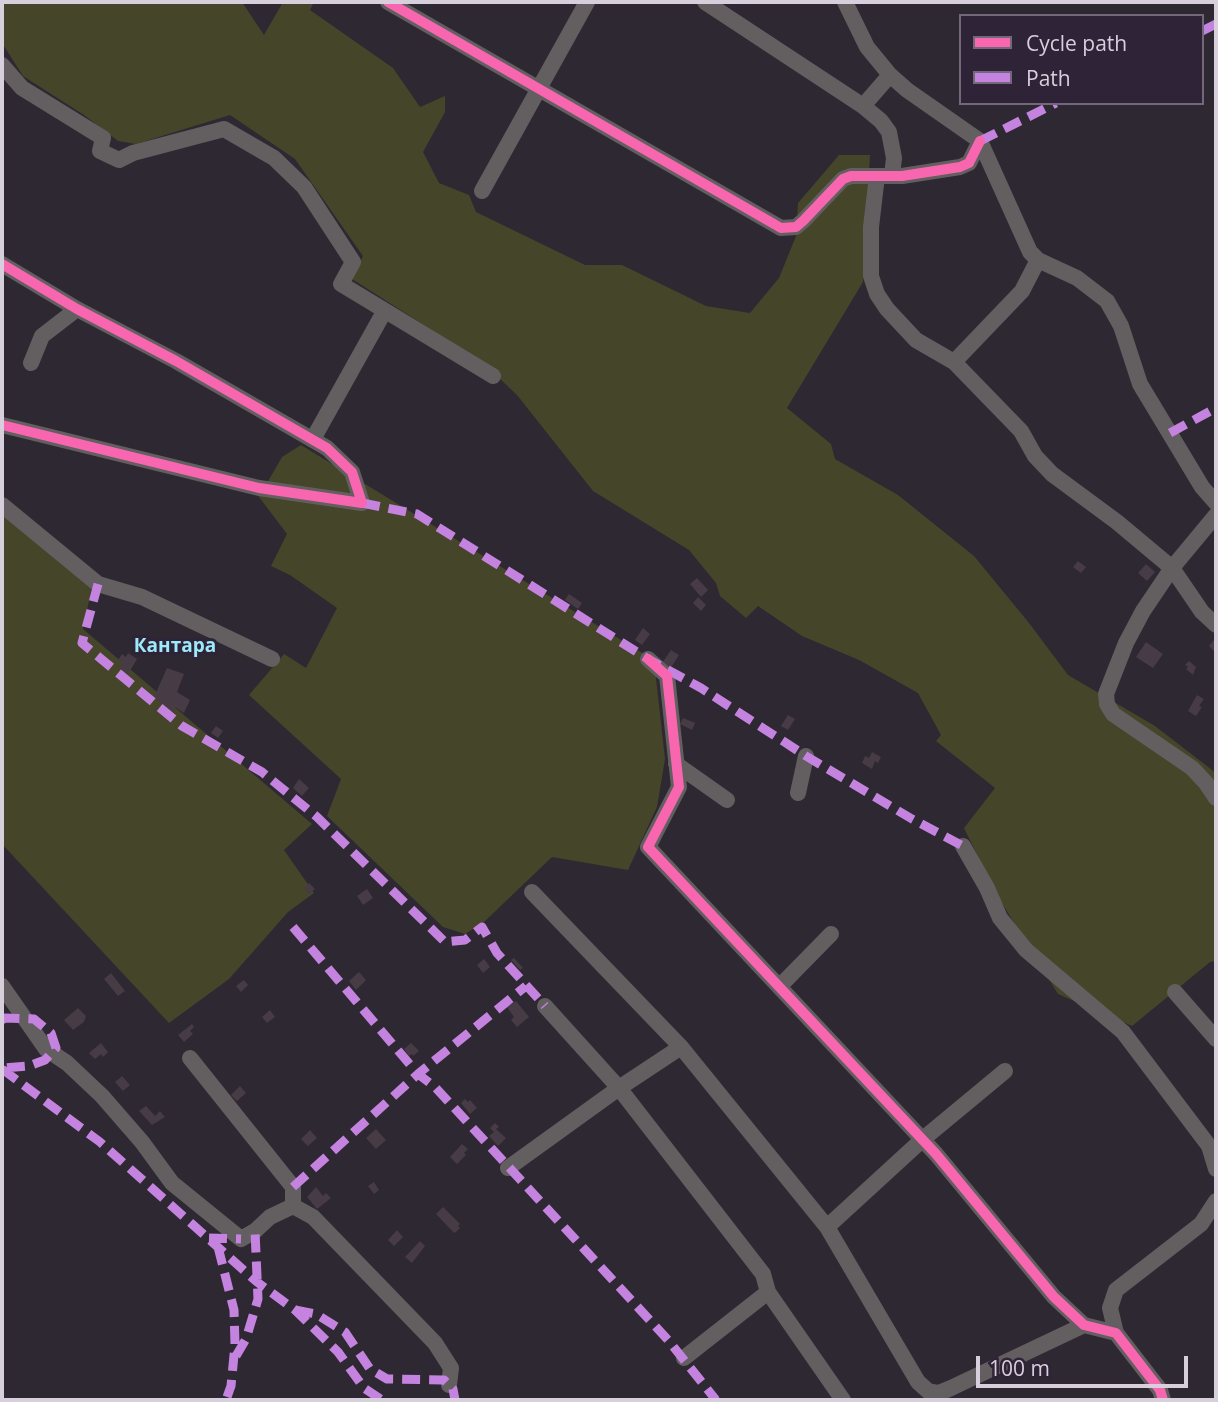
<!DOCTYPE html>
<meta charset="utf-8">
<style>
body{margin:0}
#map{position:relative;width:1218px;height:1402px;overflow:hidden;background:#2e2832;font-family:"Open Sans",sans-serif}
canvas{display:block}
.frame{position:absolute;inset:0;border:4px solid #d7cfdc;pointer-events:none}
.legend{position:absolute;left:959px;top:14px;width:245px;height:91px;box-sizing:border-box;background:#2f2337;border:2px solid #726879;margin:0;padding:9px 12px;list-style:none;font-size:21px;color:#d7cfdc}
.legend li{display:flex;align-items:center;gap:14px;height:35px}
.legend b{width:35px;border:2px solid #726879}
.scale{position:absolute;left:976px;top:1356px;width:212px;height:32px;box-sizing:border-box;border:4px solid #d7cfdc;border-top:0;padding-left:9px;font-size:21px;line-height:24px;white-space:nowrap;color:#d7cfdc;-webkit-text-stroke:5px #2f2337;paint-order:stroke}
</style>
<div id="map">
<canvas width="1218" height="1402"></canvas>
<div class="frame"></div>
<ul class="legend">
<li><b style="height:9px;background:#f766af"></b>Cycle path</li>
<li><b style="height:9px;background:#c483df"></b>Path</li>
</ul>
<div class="scale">100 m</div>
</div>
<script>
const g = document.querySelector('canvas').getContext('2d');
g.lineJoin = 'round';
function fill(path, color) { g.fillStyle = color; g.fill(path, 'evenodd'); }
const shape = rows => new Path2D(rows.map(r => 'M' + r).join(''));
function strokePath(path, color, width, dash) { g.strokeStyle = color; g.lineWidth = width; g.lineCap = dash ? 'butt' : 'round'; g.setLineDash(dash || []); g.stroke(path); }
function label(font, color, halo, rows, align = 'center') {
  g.font = font + ' "Open Sans",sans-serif'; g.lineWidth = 6; g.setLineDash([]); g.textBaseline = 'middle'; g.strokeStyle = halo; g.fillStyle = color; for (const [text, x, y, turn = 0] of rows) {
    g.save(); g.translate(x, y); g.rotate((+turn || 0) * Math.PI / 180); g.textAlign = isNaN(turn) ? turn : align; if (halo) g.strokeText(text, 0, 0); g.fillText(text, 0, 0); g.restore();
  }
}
fill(shape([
 [2,2,242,2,264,35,283,2,314,2,310,10,393,68,420,107,445,96,445,112,423,152,439,183,469,195,476,212,585,265,622,265,706,306,750,313,779,278,796,236,798,203,839,155,870,155,863,282,787,408,831,444,835,459,898,495,974,556,1029,623,1068,675,1155,726,1216,773,1216,961,1210,962,1132,1026,1058,994,997,895,964,828,995,788,936,741,941,735,918,693,859,660,802,636,758,606,746,618,720,596,716,583,689,550,593,491,517,395,482,362,352,279,363,256,295,159,230,115,136,144,118,141,84,115,23,76,2,43],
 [301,445,654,660,665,759,657,807,628,870,552,857,484,922,465,934,443,927,327,816,341,779,249,695,284,654,306,668,337,608,290,575,271,566,287,534,259,497,282,457],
 [2,512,92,587,83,629,312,824,284,850,314,893,288,912,229,979,169,1023,2,844]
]), '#45452a');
fill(shape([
 [1078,561,1086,567,1081,573,1073,567],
 [1146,564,1155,572,1147,581,1138,573],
 [697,578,708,590,701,597,690,584],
 [569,594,582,603,578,609,565,600],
 [698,597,706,605,701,611,693,603],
 [643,628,650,634,642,645,635,640],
 [1216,637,1216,653,1209,646],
 [1146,642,1163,654,1153,668,1136,657],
 [671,650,679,655,670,669,662,663],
 [128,653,137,659,128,674,119,667,122,663,118,660,122,654,126,657],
 [1189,661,1196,667,1193,675,1186,669,1188,667,1185,665],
 [167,668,184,674,177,692,190,700,184,713,175,707,173,712,154,697],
 [1197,695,1204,699,1199,706,1202,707,1196,716,1188,711],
 [788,715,795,719,788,730,781,726],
 [683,718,695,723,692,730,680,724],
 [216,726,223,731,218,738,211,733],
 [872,752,881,757,878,763,875,761,872,769,862,763,865,756,869,758],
 [299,779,309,788,302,796,293,788],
 [309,883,315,889,309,894,304,888],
 [367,889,373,898,363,905,357,896],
 [514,958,523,968,520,970,511,960],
 [484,959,490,967,483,973,477,965],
 [359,972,366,980,356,990,349,981],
 [111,973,125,991,118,996,104,979],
 [244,980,248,985,241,992,236,986],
 [516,1001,529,1017,517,1027,511,1020,514,1017,507,1007],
 [78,1008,86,1016,84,1022,73,1030,64,1020],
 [270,1010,275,1017,267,1023,262,1017],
 [192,1024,194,1027,190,1031,193,1034,184,1042,178,1035],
 [101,1043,108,1052,103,1057,101,1054,95,1059,89,1053],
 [411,1043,419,1051,413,1056,412,1054,409,1056,404,1049],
 [122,1076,130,1085,123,1091,115,1082],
 [240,1086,246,1093,237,1101,231,1095],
 [465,1099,468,1102,470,1100,477,1108,470,1114,461,1103],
 [146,1106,155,1116,160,1111,165,1117,152,1125,139,1111],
 [495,1123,499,1127,496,1129,506,1138,498,1146,489,1136,494,1132,490,1128],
 [376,1129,386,1140,376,1149,366,1138],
 [310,1130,317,1138,308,1146,301,1139],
 [462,1144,468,1149,464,1153,466,1155,457,1164,450,1157],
 [374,1182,379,1190,374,1194,368,1186],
 [316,1187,323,1196,326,1193,331,1198,317,1209,307,1197],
 [443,1207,460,1224,458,1226,460,1228,456,1232,454,1233,436,1214],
 [397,1230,403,1237,394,1246,388,1240],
 [420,1241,425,1246,412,1263,405,1257]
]), '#473b45');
strokePath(shape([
 [388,2,781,228,796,227,803,221,843,179,851,176,902,176,960,167,969,163,980,141],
 [705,2,863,106],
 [845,2,867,47,890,75],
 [2,65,22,88,103,138,100,151,119,160,133,153,224,129,274,158,304,187,353,262,341,284,493,376],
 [877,176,871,227,871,276,877,294,887,309,916,340,954,362,1021,431,1035,456,1052,474,1117,522,1172,568,1216,515],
 [892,176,894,158,889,132,881,121,863,106,890,75,907,90,980,141,1030,252,1038,260,1077,278,1107,301,1121,326,1140,384,1202,487,1216,503],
 [482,191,587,2],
 [2,264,77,309,176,361,327,448,352,472,362,503,259,488,2,425],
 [954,362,1022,291,1038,260],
 [31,363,42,336,77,309],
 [313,439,384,312],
 [2,505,98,584,142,597,272,659],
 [1216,625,1202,612,1172,568,1143,611,1126,643,1106,694,1107,704,1113,714,1192,768,1206,783,1216,798],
 [648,659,667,676,679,787,648,847,936,1154,1054,1297,1084,1325,1116,1333,1160,1390,1163,1400],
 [676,764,727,800],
 [798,793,806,756],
 [963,846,987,888,1000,918,1026,950,1123,1032,1209,1146,1216,1169],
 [532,892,681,1047],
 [2,986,46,1049,67,1063,102,1096,142,1142,172,1183,241,1239,255,1231,270,1217,293,1206,313,1217,435,1343,451,1368,449,1385],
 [780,986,831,934],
 [1175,992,1216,1039],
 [545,1006,619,1088,763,1274,768,1292,843,1400],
 [190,1058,293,1187,293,1206],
 [508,1168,619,1088,681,1047,827,1227,923,1139,1005,1071],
 [827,1227,918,1382,928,1391,939,1393,951,1388,1084,1325],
 [1116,1333,1110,1308,1116,1290,1201,1224,1216,1201],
 [684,1358,768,1292]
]), '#635e60', 16);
strokePath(shape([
 [1202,31,1216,24],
 [980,141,1056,103],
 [1170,433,1216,408],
 [362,503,417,514,648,659,701,688,806,756,912,819,963,846],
 [98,584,82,643,182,726,262,772,317,817,445,942,465,940,482,927,497,953,545,1006],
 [293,927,418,1074,435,1087,668,1340,716,1400],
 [2,1020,5,1018,34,1019,51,1033,56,1048,45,1060,29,1066,2,1068],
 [2,1069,100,1142,257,1282,295,1310,338,1352,364,1388,382,1400],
 [293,1187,418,1074,526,986],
 [209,1238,241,1239],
 [218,1247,234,1310,235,1345,231,1386,226,1400],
 [295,1310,316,1314,345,1332,370,1369,387,1379,444,1380,453,1389,455,1400],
 [236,1356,246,1339,258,1299,255,1231]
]), '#c483df', 9, [18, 9]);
strokePath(shape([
 [388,2,781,228,796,227,803,221,843,179,851,176,902,176,960,167,969,163,980,141],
 [2,264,77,309,176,361,327,448,352,472,362,503,259,488,2,425],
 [648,659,667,676,679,787,648,847,936,1154,1054,1297,1084,1325,1116,1333,1160,1390,1163,1400]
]), '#f766af', 10);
label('bold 19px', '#9be9f9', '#2f2337', [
 ["Кантара",175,647]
]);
</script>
